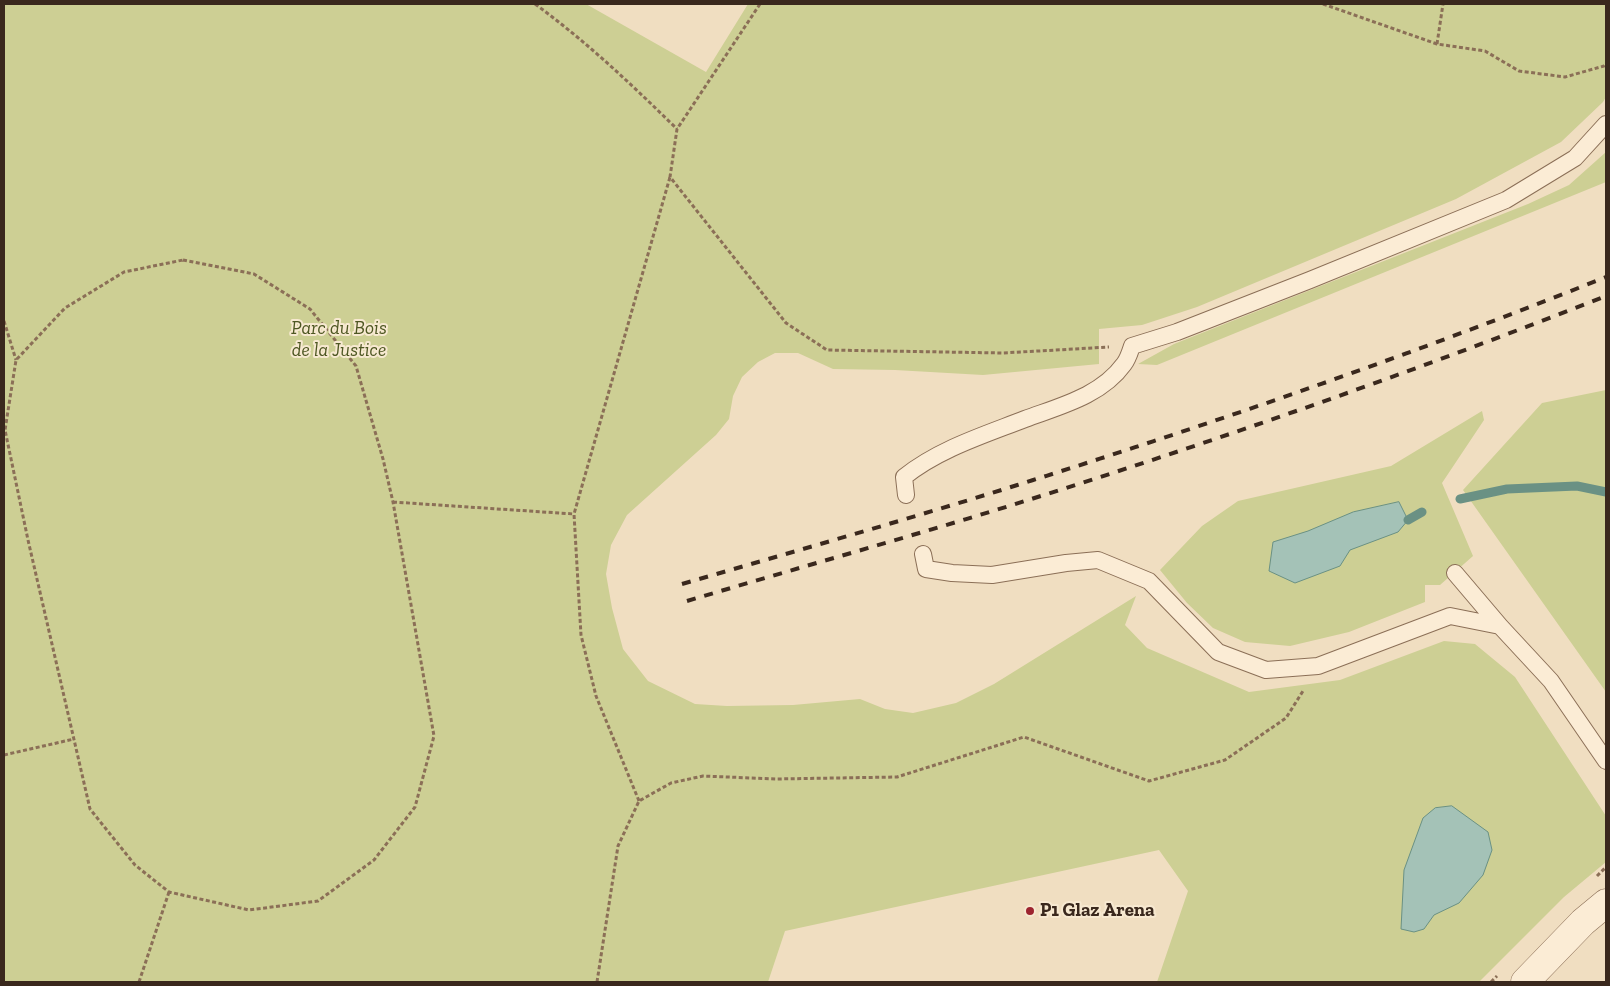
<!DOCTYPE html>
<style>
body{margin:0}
#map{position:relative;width:1610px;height:986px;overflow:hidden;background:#f0dec1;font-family:"Zilla Slab",serif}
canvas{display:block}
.frame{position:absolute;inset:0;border:5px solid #3a281d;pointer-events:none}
</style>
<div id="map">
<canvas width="1610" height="986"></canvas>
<div class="frame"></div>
</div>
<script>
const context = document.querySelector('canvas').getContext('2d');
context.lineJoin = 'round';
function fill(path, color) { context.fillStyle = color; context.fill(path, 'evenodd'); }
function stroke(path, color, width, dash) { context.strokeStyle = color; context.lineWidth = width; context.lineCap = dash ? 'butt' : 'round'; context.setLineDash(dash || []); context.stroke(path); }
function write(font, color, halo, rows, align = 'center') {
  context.font = font + ' "Zilla Slab",serif'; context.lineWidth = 4; context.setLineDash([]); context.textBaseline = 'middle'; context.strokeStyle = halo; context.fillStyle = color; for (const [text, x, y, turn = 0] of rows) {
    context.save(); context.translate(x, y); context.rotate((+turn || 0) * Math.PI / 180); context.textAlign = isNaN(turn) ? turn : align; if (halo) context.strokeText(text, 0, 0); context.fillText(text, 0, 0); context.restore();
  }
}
const green = new Path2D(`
 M4,4H586L706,72L748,4H1606V97L1603,102L1561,142L1456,199L1197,307L1142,325L1099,329V364L983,375L895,370L833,369L798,353H775L758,362L742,377L733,396L729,419L716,435L627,515L611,545L606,574L612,608L623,649L648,681L695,704L727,706L793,705L860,699L885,709L913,713L956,703L994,684L1136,596L1125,625L1147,648L1249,692L1340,680L1444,641L1475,644L1515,677L1606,816V862L1564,897L1479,982H1157L1188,891L1159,850L785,931L768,982H4Z
 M1606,152V182L1157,365L1138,364L1174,344L1528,204L1569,185Z
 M1606,390V692L1463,490L1542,403Z
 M1482,411L1484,420L1442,483L1473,556L1440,585H1425V602L1349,632L1290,646L1245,642L1213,628L1187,603L1160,570L1202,526L1238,501L1391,466Z`);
const water = new Path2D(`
 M1399,502L1408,520L1398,532L1350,550L1340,566L1295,583L1269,571L1273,542L1308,531L1353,512Z
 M1452,806L1488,832L1492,850L1483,875L1459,903L1434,915L1424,929L1414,932L1401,929L1404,870L1423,818L1435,808Z`);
const stream = new Path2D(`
 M1460,499L1507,489L1577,486L1606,492
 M1408,520L1422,512`);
const path = new Path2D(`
 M535,4C587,42 632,85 677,129
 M760,4L677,129L670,177L786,323L827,350L1003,353L1109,347
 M1323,4L1437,44L1485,51L1519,71L1565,77L1604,66L1606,64
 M1437,44L1443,4
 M183,260L254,274L310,309L356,366L383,459L393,502L434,736L415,807L374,860L318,901L249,910L169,892L135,865L90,809L28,540L5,430L16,360L65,308L124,272Z
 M4,321L16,360
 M393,502L574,514
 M4,755L74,739
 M639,801L596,696L581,635L574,514L670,177
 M1597,876L1606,867
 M139,982L169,892
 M597,982L618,846L639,801L671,783L703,776L776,779L897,777L1024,737L1149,781L1225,760L1286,718L1303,691
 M1491,982L1497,976`);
const lane = new Path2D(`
 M906,495L904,477C939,449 984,435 1025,419C1060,406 1101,396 1124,364C1128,359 1130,352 1132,346L1177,332L1310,280L1506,200L1575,158L1606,124
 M923,554L926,569L952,573L992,575L1066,563L1098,560L1149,581L1218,652L1266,670L1318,666L1450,616L1500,626L1551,681L1606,761
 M1455,573L1500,626`);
const street = new Path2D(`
 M1525,982L1583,922L1606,903`);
const rail = new Path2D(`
 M682,584C792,552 902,521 1011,487C1212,424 1411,355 1606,277
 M687,601C794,569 902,539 1009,506C1211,443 1410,373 1606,296`);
const markers = [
 [1030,911,5,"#9d242f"]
];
const parkNames = [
 ["Parc du Bois",339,329],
 ["de la Justice",339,351]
];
const poiNames = [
 ["P1 Glaz Arena",1040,911]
];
fill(green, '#cdcf94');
fill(water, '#a4c2b7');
stroke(water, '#6a9184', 1);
stroke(stream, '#6a9184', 9);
stroke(lane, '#8b6f57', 18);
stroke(street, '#8b6f57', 29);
stroke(path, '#8b6f57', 3, [4, 2.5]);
stroke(lane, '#fbecd5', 16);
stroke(street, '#fbecd5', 28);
stroke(rail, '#3a281d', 4, [9, 9]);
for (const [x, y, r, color] of markers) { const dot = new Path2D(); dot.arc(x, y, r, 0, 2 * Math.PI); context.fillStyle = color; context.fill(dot); stroke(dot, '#f7e9d1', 2); }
write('italic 19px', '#4e5722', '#f7e9d1', parkNames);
write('bold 19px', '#3a281d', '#f7e9d1', poiNames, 'left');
</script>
